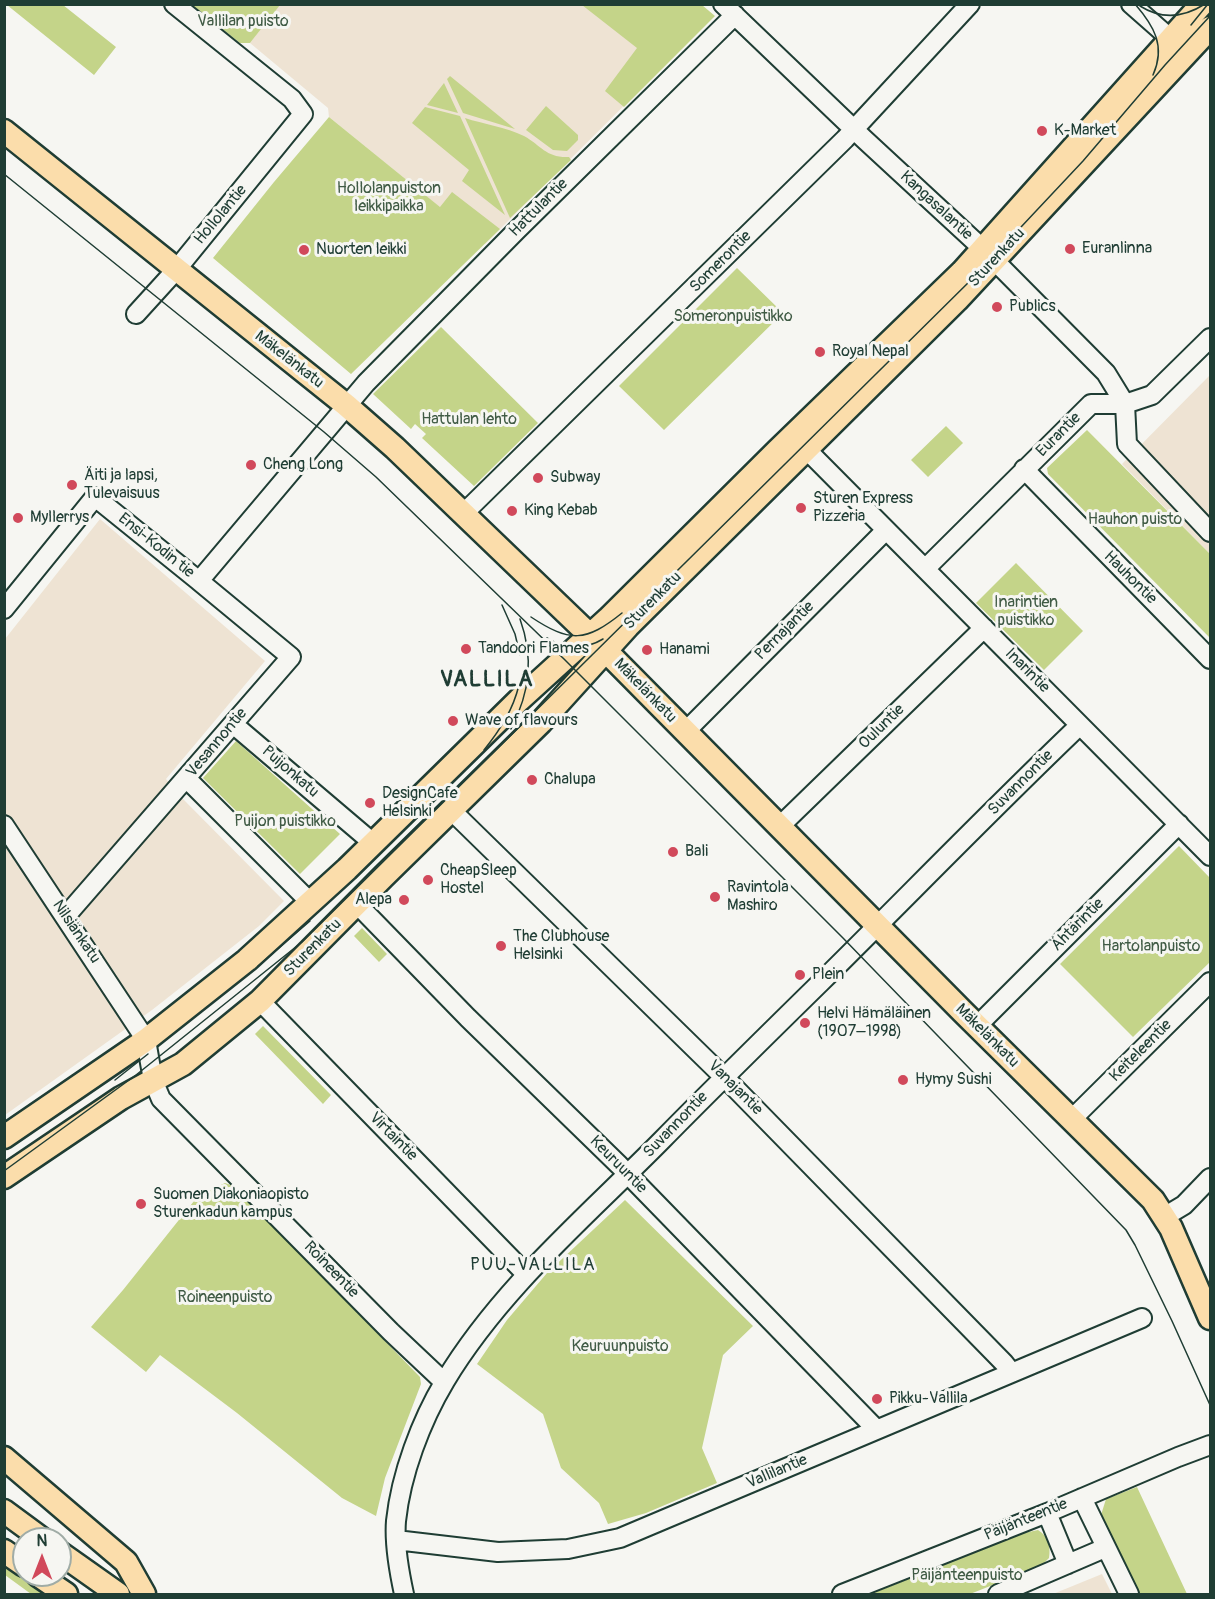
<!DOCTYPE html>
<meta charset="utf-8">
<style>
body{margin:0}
#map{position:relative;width:1215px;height:1599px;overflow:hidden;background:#f6f6f2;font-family:Pangolin,sans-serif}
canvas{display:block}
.frame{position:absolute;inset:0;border:6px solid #1f3d34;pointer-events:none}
.north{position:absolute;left:12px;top:1527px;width:60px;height:60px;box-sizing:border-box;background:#f6f6f2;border:2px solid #a0aca6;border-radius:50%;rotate:0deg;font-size:16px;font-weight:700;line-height:24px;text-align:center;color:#1f3d34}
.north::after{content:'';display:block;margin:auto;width:21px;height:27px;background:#d1495b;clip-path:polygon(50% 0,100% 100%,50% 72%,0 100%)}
</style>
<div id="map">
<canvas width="1215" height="1599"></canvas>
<div class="frame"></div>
<div class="north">N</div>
</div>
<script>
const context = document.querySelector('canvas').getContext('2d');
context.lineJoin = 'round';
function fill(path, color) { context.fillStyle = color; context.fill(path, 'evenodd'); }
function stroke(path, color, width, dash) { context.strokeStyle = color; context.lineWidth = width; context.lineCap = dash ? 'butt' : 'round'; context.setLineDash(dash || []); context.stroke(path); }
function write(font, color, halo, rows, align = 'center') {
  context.font = font + ' Pangolin,sans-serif'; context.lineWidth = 6; context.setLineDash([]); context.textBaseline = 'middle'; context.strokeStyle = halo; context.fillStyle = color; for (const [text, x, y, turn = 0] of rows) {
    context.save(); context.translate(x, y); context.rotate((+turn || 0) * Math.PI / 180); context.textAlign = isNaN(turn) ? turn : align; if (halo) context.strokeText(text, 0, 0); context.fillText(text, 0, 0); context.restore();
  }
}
const built = new Path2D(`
 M280,4L645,5L690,40L485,244L329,117L328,108L250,43Z
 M1210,375V554L1122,464Z
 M100,519L265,661L166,779L184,800L284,901L259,926L152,1010L5,1115V639Z
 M1102,1574L1112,1594H1053Z`);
const green = new Path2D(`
 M7,5H63L116,47L94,75Z
 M192,5H280L250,43H240Z
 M582,5H702L715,16L624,107L605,91L637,48Z
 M450,76L515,129L463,113L447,79Z
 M444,83L458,113L427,105Z
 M546,106L578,135V140L567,151L553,150L526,130Z
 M425,107L460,116L505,215L462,181L469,170L412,123Z
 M329,117L440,207L452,192L500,229L351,374L213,258L274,182Z
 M465,118C483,124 506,127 524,136C542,146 546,158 569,157L571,160L510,218Z
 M737,268L783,313L664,430L619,386Z
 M441,327L538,423L474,486L422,438L426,434L415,424L411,429L373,394Z
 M946,426L963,443L928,477L911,460Z
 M1087,430L1210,554V638L1048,474L1047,468Z
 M1016,563L1083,631L1044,670L976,603Z
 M236,741L340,834L300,874L203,778Z
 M1179,846L1210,878V962L1133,1037L1060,964Z
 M362,928L387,954L379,962L354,936Z
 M263,1026L331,1095L323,1104L255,1034Z
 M225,1183L234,1186L420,1377L421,1384L385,1478L376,1516L342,1498L237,1413L160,1355L146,1372L91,1327L123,1290L198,1196Z
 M625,1200L753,1326L723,1355L702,1448L717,1483L646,1513L608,1524L599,1503L561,1468L543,1414L477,1364L507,1320L547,1273Z
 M1137,1487L1187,1594H1140L1101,1515L1106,1499Z
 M1038,1530C1048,1536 1051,1546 1049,1558L1041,1566L970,1594H871L1024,1533Z
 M4,1563L48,1594H31L5,1575Z`);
const minor = new Path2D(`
 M723,4L864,139L983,249L1106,373L1125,404L1127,444L1210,532
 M1131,4L1181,48
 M136,314L176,270L303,114L292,99L174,4
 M798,441L1210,856
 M1024,469L1210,659
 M464,513L845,139L970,4
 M925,569L1091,404H1125L1152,395L1210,338
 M4,609L95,497L199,581L366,383L516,231L735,15
 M233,724L373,843
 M685,732L886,530
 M187,779L311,903
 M452,811L733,1086L1004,1363L1011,1372
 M4,825L146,1040L153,1080L161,1099L391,1332L444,1382
 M780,826L984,628
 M357,904L468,1018L619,1165L876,1429
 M65,917L291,657L199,581
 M260,1001L526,1274
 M977,1026L1179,824
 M1071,1120L1210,982
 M1164,1217L1184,1205L1210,1178
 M1082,1498L1129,1594
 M1047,1513L1068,1564
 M396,1540L498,1552L568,1549L620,1538L1142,1318
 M404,1594C399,1571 394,1545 396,1521C401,1474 421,1421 445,1381C501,1288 586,1217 662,1140C714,1087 767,1035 820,983C907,897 992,809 1080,725
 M842,1594L1047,1513L1178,1457L1210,1445
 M998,1594L1105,1548`);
const major = new Path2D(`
 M4,131L346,405L395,448L601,646L963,1012L1153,1200L1171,1228L1210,1318
 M4,1137L146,1040L247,960L347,869L519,700L608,619L778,450L962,272L1202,4
 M4,1177L121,1098L183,1064L260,1001L383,877L541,722L628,626L957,300L1210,28
 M4,1458L126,1562L144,1594
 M4,1511L42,1539
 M4,1551L24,1565
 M60,1553L118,1594
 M38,1575L66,1594`);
const tram = new Path2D(`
 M1135,4C1154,26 1166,46 1153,75
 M1140,6C1162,20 1183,18 1205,4
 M1191,25L1208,4
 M4,174L324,432L376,477L564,659L843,938L1126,1230L1135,1245L1172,1321L1210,1405
 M502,605L515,634L520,655
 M531,617C570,643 586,642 622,613
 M547,638C564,649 585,650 603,639
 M511,729C530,692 534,658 520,619
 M484,750C500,730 513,710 519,685
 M258,966L310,921
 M115,1080L148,1054
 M4,1171L136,1075L302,942L975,276L1083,161L1165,65L1210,16`);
const markers = [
 [1042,131,6,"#d1495b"],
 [1070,249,6,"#d1495b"],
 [304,250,6,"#d1495b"],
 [997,307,6,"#d1495b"],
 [820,352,6,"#d1495b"],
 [251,465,6,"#d1495b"],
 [538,478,6,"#d1495b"],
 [72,485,6,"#d1495b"],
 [801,508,6,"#d1495b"],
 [512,511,6,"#d1495b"],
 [18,518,6,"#d1495b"],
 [466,649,6,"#d1495b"],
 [647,650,6,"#d1495b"],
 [453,721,6,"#d1495b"],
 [532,780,6,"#d1495b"],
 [370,803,6,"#d1495b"],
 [673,852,6,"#d1495b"],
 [428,880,6,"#d1495b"],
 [715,897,6,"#d1495b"],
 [404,900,6,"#d1495b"],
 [501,946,6,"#d1495b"],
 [800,975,6,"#d1495b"],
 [805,1023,6,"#d1495b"],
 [903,1080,6,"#d1495b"],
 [141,1204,6,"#d1495b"],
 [877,1399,6,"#d1495b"]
];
const parkNames = [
 ["Vallilan puisto",243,22],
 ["Hollolanpuiston",389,189],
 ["leikkipaikka",389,207],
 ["Someronpuistikko",733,317],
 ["Hattulan lehto",469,420],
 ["Hauhon puisto",1135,520],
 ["Inarintien",1026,603],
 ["puistikko",1026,621],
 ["Puijon puistikko",285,822],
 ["Hartolanpuisto",1151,947],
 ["Roineenpuisto",225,1298],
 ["Keuruunpuisto",620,1347],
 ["Päijänteenpuisto",967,1576]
];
const poiNames = [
 ["K-Market",1054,131],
 ["Euranlinna",1082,249],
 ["Nuorten leikki",316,250],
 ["Publics",1009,307],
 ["Royal Nepal",832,352],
 ["Cheng Long",263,465],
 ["Äiti ja lapsi,",84,476],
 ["Tulevaisuus",84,494],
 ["Subway",550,478],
 ["Sturen Express",813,499],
 ["Pizzeria",813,517],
 ["King Kebab",524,511],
 ["Myllerrys",30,518],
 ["Tandoori Flames",478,649],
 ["Hanami",659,650],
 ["Wave of flavours",465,721],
 ["Chalupa",544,780],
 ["DesignCafe",382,794],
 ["Helsinki",382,812],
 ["Bali",685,852],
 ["CheapSleep",440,871],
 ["Hostel",440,889],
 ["Ravintola",727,888],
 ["Mashiro",727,906],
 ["Alepa",392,900,"right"],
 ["The Clubhouse",513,937],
 ["Helsinki",513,955],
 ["Plein",812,975],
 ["Helvi Hämäläinen",817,1014],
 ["(1907–1998)",817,1032],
 ["Hymy Sushi",915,1080],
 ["Suomen Diakoniaopisto",153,1195],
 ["Sturenkadun kampus",153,1213],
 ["Pikku-Vallila",889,1399]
];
const streetNames = [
 ["Kangasalantie",936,206,43],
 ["Hattulantie",539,208,-45],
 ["Hollolantie",221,215,-50],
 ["Sturenkatu",997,258,-47],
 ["Somerontie",721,262,-45],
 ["Mäkelänkatu",289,360,38],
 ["Eurantie",1059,435,-45],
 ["Ensi-Kodin tie",156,546,39],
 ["Hauhontie",1130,578,45],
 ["Sturenkatu",653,601,-45],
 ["Pernajantie",785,631,-45],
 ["Inarintie",1027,671,45],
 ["Mäkelänkatu",645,691,46],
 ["Ouluntie",882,727,-44],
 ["Vesannontie",217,743,-50],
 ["Puijonkatu",290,772,41],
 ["Suvannontie",1021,783,-45],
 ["Ähtärintie",1078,925,-45],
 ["Nilsiänkatu",76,932,56],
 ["Sturenkatu",313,948,-45],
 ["Mäkelänkatu",987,1036,45],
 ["Keiteleentie",1141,1051,-45],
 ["Vanajantie",735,1088,45],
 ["Suvannontie",676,1125,-46],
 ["Virtaintie",393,1137,45],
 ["Keuruuntie",618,1165,45],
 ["Roineentie",331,1270,46],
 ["Vallilantie",777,1472,-23],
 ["Päijänteentie",1026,1520,-22]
];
const neighbourhoodNames = [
 ["PUU-VALLILA",533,1265]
];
const districtNames = [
 ["VALLILA",487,680]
];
fill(built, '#eee3d3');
fill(green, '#c4d489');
stroke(minor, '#1f3d34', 22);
stroke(major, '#1f3d34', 27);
stroke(minor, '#f6f6f2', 18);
stroke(major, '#fbddab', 22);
stroke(tram, '#1f3d34', 1.5);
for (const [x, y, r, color] of markers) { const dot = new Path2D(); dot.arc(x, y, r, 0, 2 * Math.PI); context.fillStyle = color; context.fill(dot); stroke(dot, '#f6f6f2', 2); }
write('16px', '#405b45', '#f6f6f2', parkNames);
write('16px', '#1f3d34', '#f6f6f2', poiNames, 'left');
write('16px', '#1f3d34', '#f6f6f2', streetNames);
context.letterSpacing = '1.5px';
write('18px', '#1f3d34', '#f6f6f2', neighbourhoodNames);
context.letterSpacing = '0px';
context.letterSpacing = '1.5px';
write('bold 22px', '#1f3d34', '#f6f6f2', districtNames);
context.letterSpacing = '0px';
</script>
